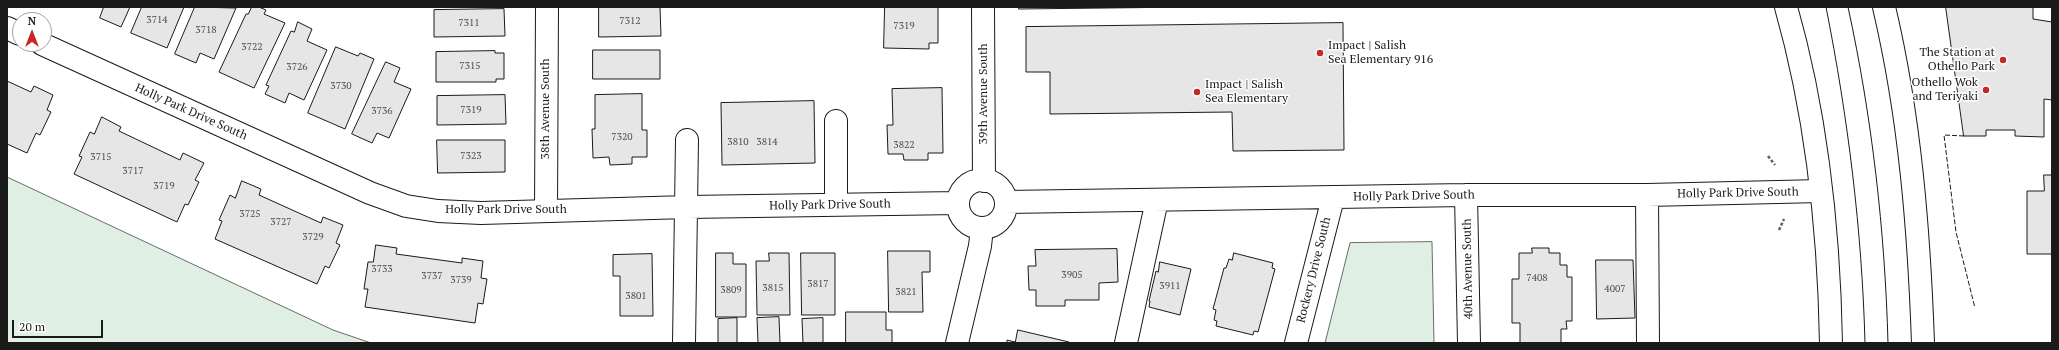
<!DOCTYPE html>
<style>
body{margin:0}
#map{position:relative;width:2059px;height:350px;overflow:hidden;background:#fff;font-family:"PT Serif",serif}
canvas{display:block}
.frame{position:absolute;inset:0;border:8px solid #1a1a1a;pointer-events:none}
.north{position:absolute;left:12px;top:12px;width:40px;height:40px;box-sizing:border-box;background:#fff;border:1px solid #a3a3a3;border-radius:50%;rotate:0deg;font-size:11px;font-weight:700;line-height:16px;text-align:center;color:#1a1a1a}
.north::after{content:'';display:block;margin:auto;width:14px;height:18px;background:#c62828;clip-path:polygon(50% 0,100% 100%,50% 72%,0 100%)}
.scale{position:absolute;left:12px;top:320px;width:91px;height:18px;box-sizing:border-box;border:2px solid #1a1a1a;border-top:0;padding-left:5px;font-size:12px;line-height:14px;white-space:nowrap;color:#1a1a1a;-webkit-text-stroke:3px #fff;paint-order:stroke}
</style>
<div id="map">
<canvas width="2059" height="350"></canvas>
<div class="frame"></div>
<div class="north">N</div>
<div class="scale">20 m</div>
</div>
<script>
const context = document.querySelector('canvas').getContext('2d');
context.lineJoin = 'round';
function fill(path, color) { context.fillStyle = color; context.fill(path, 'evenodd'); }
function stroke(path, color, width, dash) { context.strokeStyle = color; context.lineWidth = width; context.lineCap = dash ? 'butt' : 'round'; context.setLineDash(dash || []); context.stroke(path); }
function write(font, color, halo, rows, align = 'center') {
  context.font = font + ' "PT Serif",serif'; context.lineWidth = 3; context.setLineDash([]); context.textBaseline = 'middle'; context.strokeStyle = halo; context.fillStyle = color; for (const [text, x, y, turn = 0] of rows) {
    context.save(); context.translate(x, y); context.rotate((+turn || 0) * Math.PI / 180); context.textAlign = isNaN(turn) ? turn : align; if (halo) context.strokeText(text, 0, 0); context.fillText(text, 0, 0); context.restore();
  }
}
const green = new Path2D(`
 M7,177L333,330L371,343H7Z
 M1432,242L1434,343H1325L1350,243Z`);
const building = new Path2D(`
 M104,7H130L121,27L100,18Z
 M142,7H184L167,48L131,33Z
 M195,7L236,8L214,59L200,53L196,63L175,54Z
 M252,7H259L266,10L264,14L285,23L254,88L219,72L246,14H248Z
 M599,7H660L661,36L599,37Z
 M885,7H938V43H929V49L884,48Z
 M1019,7H1192L1019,9Z
 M1946,7H2033V19L2052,22V100L2044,99V137L2015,136V130H1986V136H1964Z
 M504,9L505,36L434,37V10Z
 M298,22L312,29L307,41L327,50L304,100L289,93L285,103L265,94L269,86L266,85L291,31L294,32Z
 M1343,23L1344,150L1233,151L1232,112L1050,114V72H1026V27Z
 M336,47L358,56L360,53L374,59L345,129L308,113Z
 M593,50H660V79H593Z
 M495,51V53H504V79H496V82H436V52Z
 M386,62L400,68L394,82L411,89L389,138L377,133L372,143L352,134Z
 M7,81L31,92L34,86L53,95L47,110L51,112L40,135L36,133L27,153L7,144Z
 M942,88L943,153H928V160H904L903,154H888L887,125H893L892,89Z
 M642,94V130H647V157H632V164L610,165L609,157L593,158L592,129H595V95Z
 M505,95L506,124L437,125V96Z
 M814,101L815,163L722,165L721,103Z
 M102,117L121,127L119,131L180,160L183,153L204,163L195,180L199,182L188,205L185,204L177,222L74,174L82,157L79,156L90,132L94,134Z
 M437,140H505V172L438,173Z
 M2044,175H2052V254H2027V191H2044Z
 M242,181L261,189L259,195L321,223L323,217L343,225L336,243L340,245L329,268L325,266L317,284L215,239L222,221L219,220L230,195L235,198Z
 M376,245L397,248L396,254L462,263V258L483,261L481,278L487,279L483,304L478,303L475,323L365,307L368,289H364L368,262H373Z
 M1532,248H1549V253H1560V265H1567V277H1572V321H1566L1567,329H1561V343H1520V323H1512V279H1519V253H1532Z
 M1117,249L1118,282L1099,283V300H1065V306H1036V290H1029L1028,266H1036L1035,250Z
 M888,251H930V272H922L923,312H889Z
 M716,253H733V264H746V317H716Z
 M769,253H789L790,315H757L756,261H769Z
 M801,253H835V315H802Z
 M1234,253L1273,263L1272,268L1275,269L1258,332L1254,331L1253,335L1216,326L1217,321L1214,320L1216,310L1213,309L1224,268H1226L1229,259L1232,260Z
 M652,254L653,316H620V276H613V255Z
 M1596,260H1633L1635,318L1597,319Z
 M1160,262L1191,269L1180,315L1149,307L1150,301H1149L1156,271L1158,272Z
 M846,312H886V330H892V343H846Z
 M779,317L780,343H758L757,318Z
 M737,318V343H718V319Z
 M823,318V343H803L802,319Z
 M1018,330L1069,342V343H1007V340L1015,342Z`);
const path = new Path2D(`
 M1768,156L1775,165
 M1779,230L1784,219`);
const minor = new Path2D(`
 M983,7L984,181
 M7,28L20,34
 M42,44L370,193L406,206L438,211L481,213L687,207L958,203
 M836,121V205
 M958 204a24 24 0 1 1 48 0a24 24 0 1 1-48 0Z
 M1466,195L1469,343
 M1647,195L1648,343
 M1006,202L1466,195H1647L1821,191
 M546,211L547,7
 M684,343L687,140
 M957,343L980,246L982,228
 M1126,343L1157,200
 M1296,343L1333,198`);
const major = new Path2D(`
 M1786,7C1817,116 1829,230 1831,343
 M1884,7C1910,117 1919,230 1923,343`);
const tram = new Path2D(`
 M1826,7C1848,118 1862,230 1865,343
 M1848,7C1872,117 1885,231 1888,343`);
const fence = new Path2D(`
 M1964,136L1944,135L1956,232L1975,308`);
const markers = [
 [1320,53,4,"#c62828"],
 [2003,60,4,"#c62828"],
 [1986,90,4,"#c62828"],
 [1197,92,4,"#c62828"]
];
const numberNames = [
 ["3714",157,20],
 ["7312",630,21],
 ["7311",469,23],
 ["7319",904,26],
 ["3718",206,30],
 ["3722",252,47],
 ["7315",470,66],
 ["3726",297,67],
 ["3730",341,86],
 ["7319",471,110],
 ["3736",382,111],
 ["7320",622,137],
 ["3810",738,142],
 ["3814",767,142],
 ["3822",904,145],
 ["7323",471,156],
 ["3715",101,157],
 ["3717",133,171],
 ["3719",164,186],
 ["3725",250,214],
 ["3727",281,222],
 ["3729",313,237],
 ["3733",382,269],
 ["3905",1072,275],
 ["3737",432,276],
 ["7408",1537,278],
 ["3739",461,280],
 ["3817",818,284],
 ["3911",1170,286],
 ["3815",773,288],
 ["4007",1615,289],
 ["3809",731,290],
 ["3821",906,292],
 ["3801",636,296]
];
const poiNames = [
 ["Impact | Salish",1328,46],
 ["Sea Elementary 916",1328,60],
 ["The Station at",1995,53,"right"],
 ["Othello Park",1995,67,"right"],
 ["Othello Wok",1978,83,"right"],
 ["and Teriyaki",1978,97,"right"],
 ["Impact | Salish",1205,85],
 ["Sea Elementary",1205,99]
];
const streetNames = [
 ["39th Avenue South",984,94,-90],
 ["38th Avenue South",546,109,-90],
 ["Holly Park Drive South",191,112,24],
 ["Holly Park Drive South",1738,193,-1],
 ["Holly Park Drive South",1414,196,-1],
 ["Holly Park Drive South",830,205,-1],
 ["Holly Park Drive South",506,210],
 ["40th Avenue South",1468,269,-91],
 ["Rockery Drive South",1314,270,-76]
];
fill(green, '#e0efe3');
stroke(green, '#6a6a6a', 1);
fill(building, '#e6e6e6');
stroke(building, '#1a1a1a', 1);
stroke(minor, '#1a1a1a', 24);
stroke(major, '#1a1a1a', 24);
stroke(path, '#5f5f5f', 2.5, [3, 2]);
stroke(minor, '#fff', 22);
stroke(major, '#fff', 22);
stroke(tram, '#1a1a1a', 1);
stroke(fence, '#1a1a1a', 1, [5, 2]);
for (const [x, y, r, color] of markers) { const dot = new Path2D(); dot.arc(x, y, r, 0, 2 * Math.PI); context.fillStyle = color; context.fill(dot); stroke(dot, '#fff', 1.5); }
write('10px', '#4d4d4d', null, numberNames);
write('12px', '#1a1a1a', '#fff', poiNames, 'left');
write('12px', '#1a1a1a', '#fff', streetNames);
</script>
